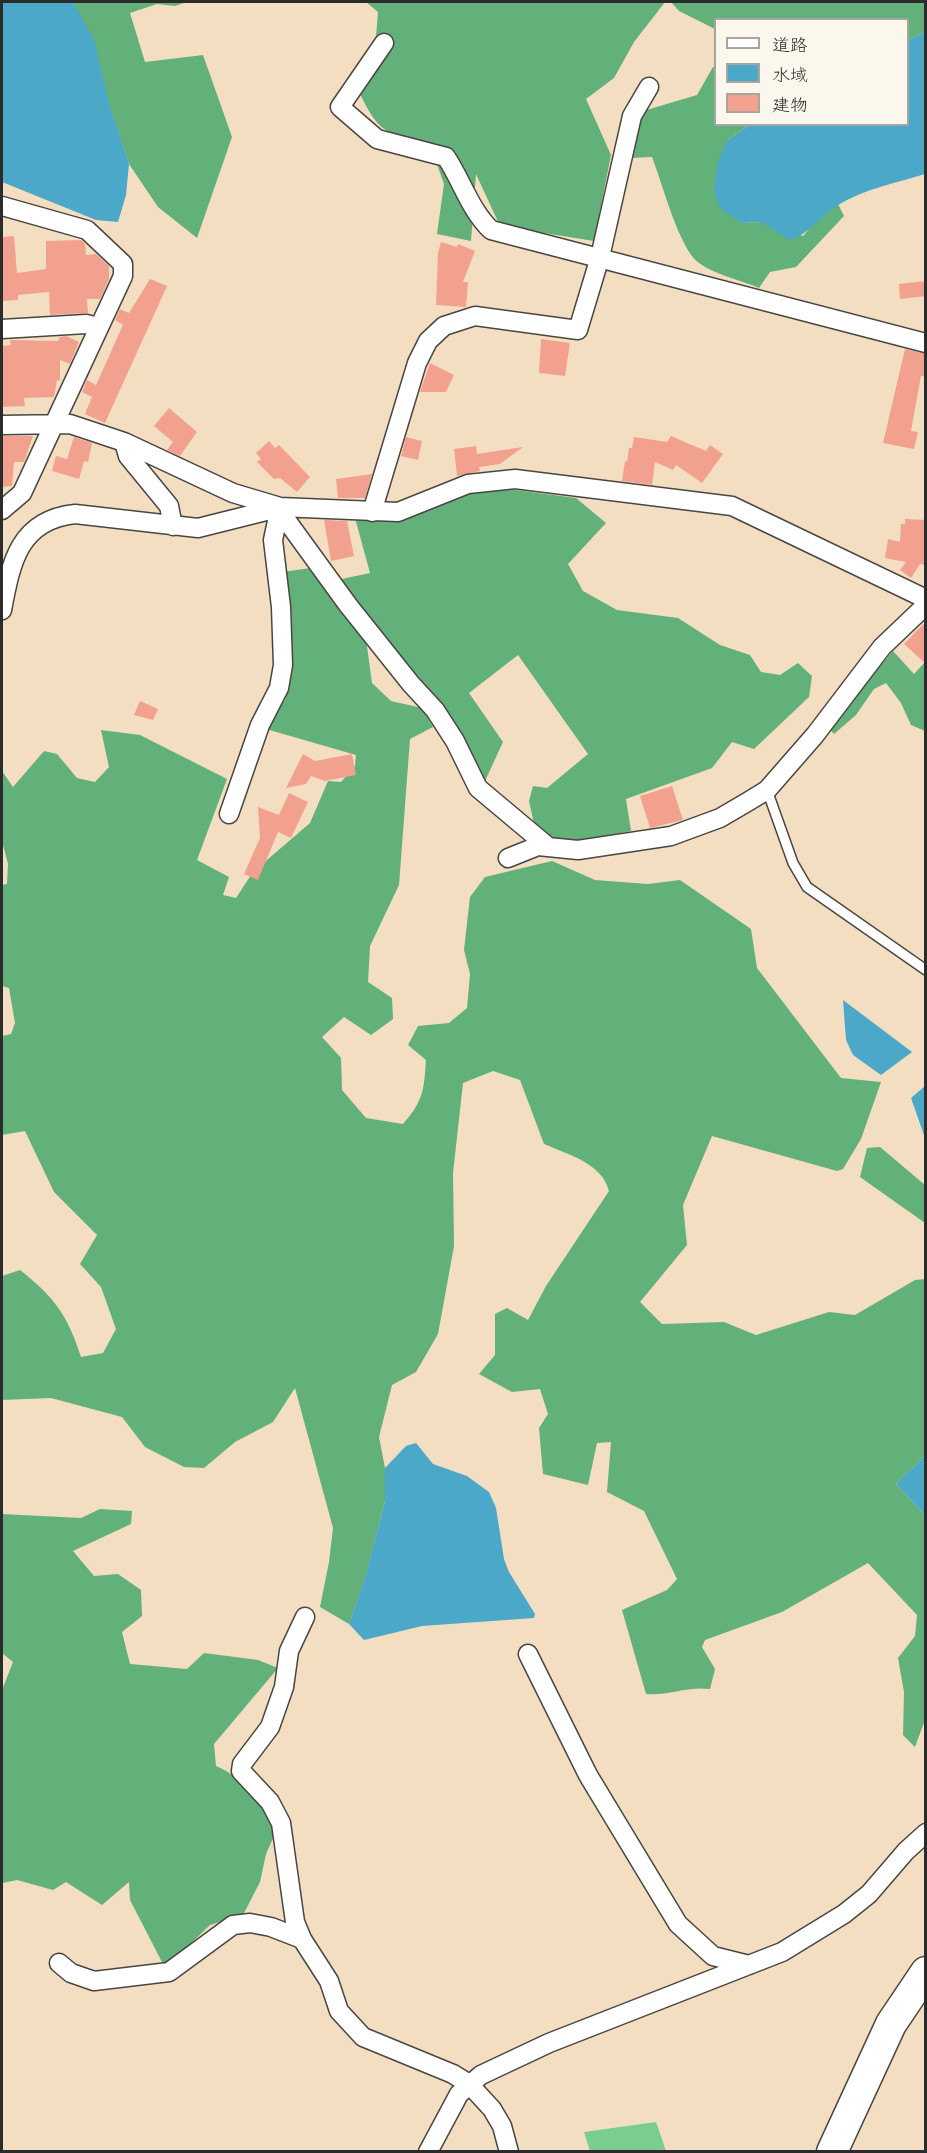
<!DOCTYPE html>
<meta charset="utf-8">
<style>
body{margin:0}
#map{position:relative;width:927px;height:2153px;overflow:hidden;background:#f3dec1;font-family:Pangolin,"Klee One",sans-serif}
canvas{display:block}
.frame{position:absolute;inset:0;border:3px solid #2b2b2b;pointer-events:none}
.legend{position:absolute;left:714px;top:18px;width:195px;height:108px;box-sizing:border-box;background:#fbf7ec;border:2px solid #a8a59f;margin:0;padding:8px 10px;list-style:none;font-size:18px;color:#2b2b2b}
.legend li{display:flex;align-items:center;gap:12px;height:30px}
.legend b{width:30px;border:2px solid #a8a59f}
</style>
<div id="map">
<canvas width="927" height="2153"></canvas>
<div class="frame"></div>
<ul class="legend">
<li><b style="height:8px;background:#fff"></b>道路</li>
<li><b style="height:16px;background:#4ba8c9"></b>水域</li>
<li><b style="height:16px;background:#f3a18f"></b>建物</li>
</ul>
</div>
<script>
const context = document.querySelector('canvas').getContext('2d');
context.lineJoin = 'round';
function fill(path, color) { context.fillStyle = color; context.fill(path, 'evenodd'); }
function stroke(path, color, width, dash) { context.strokeStyle = color; context.lineWidth = width; context.lineCap = dash ? 'butt' : 'round'; context.setLineDash(dash || []); context.stroke(path); }
const green = new Path2D(`
 M656,2122L666,2151H590L584,2132Z`);
const forest = new Path2D(`
 M73,2H187L175,6L157,4L130,13L145,62L203,55L232,137L197,238L158,207L129,164Z
 M366,2H665L634,42L614,78L586,99L611,155L594,241L500,226L476,174L471,241L437,234L444,184L429,142C384,135 378,131 358,90L375,50L378,12Z
 M671,2H925V32L908,40V20H716L715,29L679,11Z
 M713,67H715L716,124L749,125L728,140L742,223L761,222L803,236L821,216L838,204L844,216L796,267L770,272L759,288C741,280 715,275 699,263C679,249 662,182 652,157L631,158L643,111L697,95Z
 M508,489L576,498L606,523L568,564L583,591L617,610L678,618L720,645L750,655L761,672L780,675L798,663L812,676L809,697L754,749L732,742L712,768L626,799L631,831L560,844L535,828L529,801L533,786L547,788L588,754L518,655L469,693L503,742L485,781L337,580L370,573L355,518L468,491Z
 M310,568L366,639L372,683L391,701L422,708L433,727L410,739L399,885L370,946L368,982L392,998L393,1019L371,1035L344,1017L322,1037L341,1058L342,1090L366,1118L403,1124C423,1101 424,1091 426,1060L408,1045L418,1026L449,1023L467,1008L470,974L464,950L470,897L485,877L552,861L595,880L648,884L680,880L751,929L757,968L841,1078L881,1082L861,1139L843,1169L837,1171L712,1136L683,1205L687,1245L640,1302L662,1324L724,1322L756,1335L829,1312L855,1315L915,1280L925,1279V1456L896,1484L925,1515L926,1717L915,1747L903,1735L904,1692L898,1658L915,1636L917,1615L868,1563L782,1612L705,1640L702,1647L715,1669L710,1689C687,1686 668,1696 646,1694L622,1610L667,1590L677,1579L644,1511L607,1492L611,1442L597,1443L588,1485L543,1474L539,1428L548,1414L540,1389L512,1392L479,1374L495,1355V1314L507,1308L528,1320L546,1286L609,1191C602,1163 567,1154 544,1144L520,1080L493,1071L463,1083L453,1173L454,1246L438,1334L416,1372L392,1385L379,1437L385,1468V1501L365,1580L349,1624L320,1607L329,1562L333,1528L295,1388L273,1422L235,1442L204,1468L184,1467L145,1447L122,1417L51,1398L2,1400V1276L20,1270C55,1298 67,1314 81,1357L103,1353L116,1329L101,1287L80,1264L97,1235L54,1192L25,1131L2,1135V1036L11,1034L15,1023L9,988L2,986V885L7,884L8,864L2,841V771L13,787L44,751L57,754L77,778L95,782L109,767L101,730L140,735L227,779L197,860L229,877L223,895L236,898L253,872L310,823L328,781L341,782L355,766L356,755L266,729L286,698L288,642L283,572Z
 M893,651L914,674L925,662V731L911,725L901,703L886,683L874,689L856,715L834,734L828,727Z
 M880,1147L925,1185V1223L860,1177L867,1148Z
 M100,1509L132,1511L131,1524L73,1551L94,1576L118,1574L141,1590L142,1616L122,1632L130,1664L187,1669L204,1653L258,1660L278,1668L214,1744L216,1766C243,1777 262,1803 278,1827L266,1854L260,1882L243,1915L210,1925L181,1953L163,1964L130,1900L129,1882L102,1905L66,1882L53,1890L17,1880L2,1883V1690L13,1662L2,1653V1514L81,1518Z`);
const water = new Path2D(`
 M2,2H73L94,40L110,107L129,164L126,195L118,222L96,220L2,182Z
 M925,32V174C896,183 864,189 838,205C820,216 810,234 790,240L761,222L742,223L720,208L714,191L718,161L728,140L749,125L908,124V40Z
 M843,1000L912,1052L881,1075L853,1055L846,1040Z
 M925,1086V1138L911,1098Z
 M416,1443L433,1464L467,1476L489,1492L496,1508L504,1559L509,1572L535,1614L534,1618L422,1626L364,1640L349,1624L365,1579L385,1501V1468L406,1446Z
 M925,1456V1515L896,1484Z`);
const building = new Path2D(`
 M14,236L17,273L46,269V241L81,240L85,244L86,255L96,254L109,266V279L100,299H87L88,313L50,315L49,292L18,295V300L3,301L2,237Z
 M441,242L457,247L458,244L475,251L463,282H468L466,307L436,305L438,253Z
 M150,279L167,286L105,423L85,414L92,397L82,392L87,380L96,385L123,325L115,320L120,309L129,313Z
 M926,281V296L900,299L899,284Z
 M66,336L79,342L70,364L60,360V381L57,380L54,397L24,398L25,406L2,407V346L11,345L10,340L58,341L60,337Z
 M541,339L570,343L565,376L539,373Z
 M905,349L926,354V377L921,376L911,431L918,432L914,449L883,443Z
 M430,363L454,375L446,392H420Z
 M169,408L197,432L180,456L167,450L173,442L154,426Z
 M2,436H33L24,462H14L12,486L2,487Z
 M671,436L706,451L710,445L723,454L702,483L676,465L673,470L655,462L652,485L622,481L625,461L627,462L629,448H632L634,437L667,442Z
 M74,437L92,443L88,462L84,461L79,479L52,471L56,456L67,459Z
 M406,437L422,441L418,460L401,456Z
 M269,441L275,448L279,445L310,477L297,492L280,478L274,479L257,462L261,459L256,453Z
 M476,446L477,454L523,447L500,464L479,467L480,471L457,476L454,449Z
 M372,474L365,498H338L336,479Z
 M905,519L926,520V565L920,564L911,578L900,570L906,562L885,558L888,539L900,542L901,524H905Z
 M324,520L347,521L354,556L331,561Z
 M926,621V664L904,644Z
 M140,701L158,709L153,720L134,715Z
 M303,754L315,761L352,754L356,775L325,781L311,776L306,784L286,788Z
 M672,786L683,820L650,828L640,796Z
 M289,793L308,802L291,838L278,832L258,880L244,874L260,838L258,807L279,815Z`);
const service = new Path2D(`
 M767,790L793,863L807,887L926,970`);
const minor = new Path2D(`
 M384,43L340,107L377,139L446,157C462,181 470,210 491,230L926,343
 M2,206L87,230L123,264V276L22,493L2,510
 M2,329L86,324L98,327
 M2,425L70,424L124,442L233,493L280,507L398,512L468,484L515,479L732,506L926,599
 M124,442L128,456L169,506L173,526
 M280,507L287,521L348,605L411,684L435,710L455,741L478,788L546,845
 M372,512L417,363L428,341L444,326L475,316L578,330L600,257L632,116L649,87
 M2,610C11,562 19,520 75,514L198,528L278,508
 M229,814L260,725L279,688L283,665L281,607L273,540L280,507
 M508,858L538,846L578,850L671,836L720,818L749,801L767,790L815,735L882,647L926,605
 M305,1617L289,1651L284,1687L270,1727L242,1764L241,1771L270,1802L281,1823L295,1922L302,1939L329,1981L339,2011L363,2037L453,2074L469,2084L492,2109L502,2126L509,2152
 M528,1654L588,1775L678,1924L713,1956L749,1965
 M59,1963L71,1973L94,1981L169,1972L233,1925L250,1923L271,1927L302,1939
 M428,2152L459,2094L481,2075L549,2043L782,1952L844,1914L869,1894L906,1851L926,1833`);
const primary = new Path2D(`
 M832,2152L891,2024L926,1972`);
fill(green, '#79cd90');
fill(forest, '#62b07a');
fill(water, '#4ba8c9');
fill(building, '#f3a18f');
stroke(service, '#494642', 12);
stroke(minor, '#494642', 21);
stroke(primary, '#494642', 33);
stroke(service, '#fff', 9);
stroke(minor, '#fff', 18);
stroke(primary, '#fff', 30);
</script>
